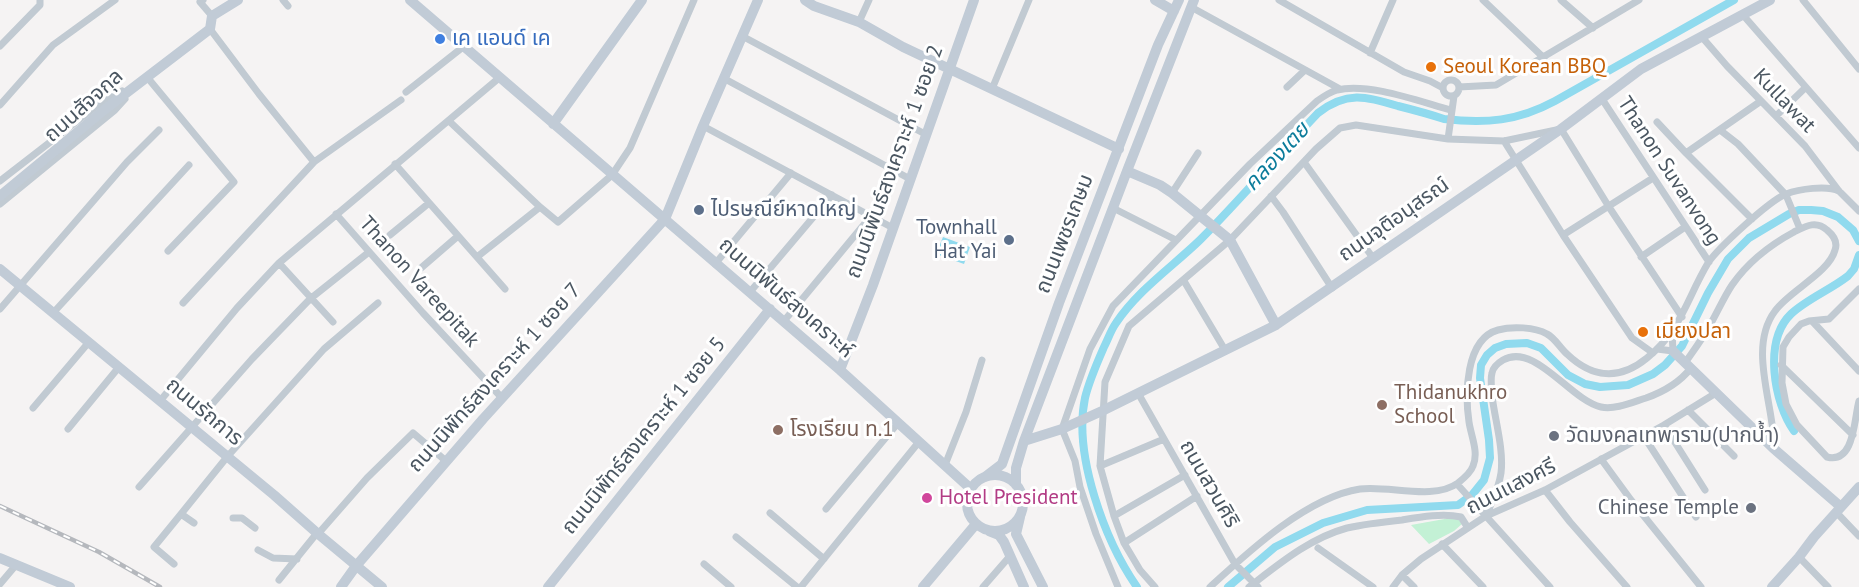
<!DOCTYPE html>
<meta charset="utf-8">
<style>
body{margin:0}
canvas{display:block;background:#f5f3f3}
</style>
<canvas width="1859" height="587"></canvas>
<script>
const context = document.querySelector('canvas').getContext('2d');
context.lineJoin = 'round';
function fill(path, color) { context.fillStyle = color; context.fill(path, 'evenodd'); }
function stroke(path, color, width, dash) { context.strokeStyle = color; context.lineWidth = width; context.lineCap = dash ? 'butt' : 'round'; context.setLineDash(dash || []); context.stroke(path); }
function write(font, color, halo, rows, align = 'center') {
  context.font = font + ' "PT Sans","Noto Sans Thai",sans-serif'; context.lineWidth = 6; context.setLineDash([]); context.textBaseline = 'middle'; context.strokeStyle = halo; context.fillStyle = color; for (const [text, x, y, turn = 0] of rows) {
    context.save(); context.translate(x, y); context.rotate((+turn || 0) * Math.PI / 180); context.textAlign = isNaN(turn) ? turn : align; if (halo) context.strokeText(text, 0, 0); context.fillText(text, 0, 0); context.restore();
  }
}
const green = new Path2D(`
 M1450,518L1459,519L1462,524L1454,531L1429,544L1411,525Z`);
const water = new Path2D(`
 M943,237L970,247L964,264L936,254Z`);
const canal = new Path2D(`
 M1794,431C1774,403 1763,341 1791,314C1807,299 1830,290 1848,276L1854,269L1859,255
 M1137,587C1105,541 1073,455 1085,398C1089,381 1097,363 1104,347C1108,339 1111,330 1116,323C1138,290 1172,267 1200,240C1241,199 1278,155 1318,113C1346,91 1366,96 1398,106C1414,110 1429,114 1444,119C1486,124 1518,121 1555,101L1734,0
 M1228,587L1275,547L1323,523L1367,510L1458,505L1472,495L1484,480L1490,458L1489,440L1480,378L1481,365L1487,355L1495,348L1506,344L1527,343L1541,348L1568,375L1585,384L1600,387L1628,385L1653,374L1665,365L1682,346L1708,293L1728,259L1749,238L1789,214L1799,210H1811L1823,211L1838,217L1853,230L1859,241`);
const street = new Path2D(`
 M203,0L200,2L212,16
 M283,0L288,6
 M1279,0L1404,72L1430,81L1443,88
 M1483,0L1544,58
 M1561,0L1593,28
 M1803,0L1859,69
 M1191,7L1340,89
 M1743,15L1859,148
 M859,22L869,0
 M210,29L259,94L314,162
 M742,36L925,134
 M1701,36L1727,66L1805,146L1839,191L1859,211
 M0,46L40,5V0
 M1370,53L1393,0
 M145,79L147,77L234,182L168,251
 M725,79L910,179
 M1443 88a8 8 0 1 1 16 0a8 8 0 1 1-16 0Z
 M1287,87L1305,70
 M1459,87L1496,85L1639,0
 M992,89L1029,0
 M406,92L463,47
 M1602,99L1709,262
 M0,105L53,45L115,0
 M1776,116L1805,88
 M449,121L540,207L477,257
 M1657,122L1686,153L1752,219
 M703,126L893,228
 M1720,130L1738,144L1786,195L1800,229
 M1448,139L1454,96
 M1504,141L1563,235L1632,338L1653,353
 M1686,153L1761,101
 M1304,162L1373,258
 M395,164L505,289
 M0,181L98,105L122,91
 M1172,193L1198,153
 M1271,196L1283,212L1332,288
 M0,204L115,110L125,99
 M540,207L558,222L612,175L630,148L694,0
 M1113,208L1176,240
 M336,214L423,313L502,398
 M390,235L429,203
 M1563,235L1653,178
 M1641,257L1685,227
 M279,263L333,322
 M715,264L791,173
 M421,268L458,236
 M1184,281L1225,350
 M1859,289L1829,319L1809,321L1801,324L1789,337L1783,347L1782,383L1786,404L1797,425L1827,457C1855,464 1854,418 1859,401
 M750,292L832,195
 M183,303L314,162L401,100
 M0,309L127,162L159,130
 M53,313L189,165
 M784,321L871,216
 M1812,321L1859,371
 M1657,349L1673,351L1672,332
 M1685,363C1694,350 1703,338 1710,325C1718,311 1724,297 1732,285C1748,262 1770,245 1794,232C1806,226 1816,220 1827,230C1833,235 1838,242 1835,250C1829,273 1789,291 1775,311C1747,348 1775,407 1774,448
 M1781,365L1853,435
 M1138,393L1235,564L1258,587
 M160,401L237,308L279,263L499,78
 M33,408L89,342
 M1688,410L1734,456
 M1664,425L1705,490
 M68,429L119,367
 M1643,435L1696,517
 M1601,459L1631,500L1701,587
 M945,465L966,412L982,360
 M1100,466L1164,439
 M1457,484L1550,587
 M139,487L252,359L310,299L369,252
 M1545,490L1570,522L1627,587
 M826,509L898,423
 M1836,512L1859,536
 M770,513L824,559
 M1114,516L1185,475
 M1486,516C1492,502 1499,488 1501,473C1504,450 1495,420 1492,396C1492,389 1490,380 1492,373C1493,367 1498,363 1503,360C1535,342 1570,400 1601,407C1615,410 1633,402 1646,398C1663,392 1680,382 1691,368
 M233,518H242L255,528
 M194,523L181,514L227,457L324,349L378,303
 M318,534L367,478L413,433L446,461
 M736,537L797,587
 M1124,543L1197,496
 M1442,544L1483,587
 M1318,548L1373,587
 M258,550L273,558L297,559
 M1799,557L1828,587
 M174,564L154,547L181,514
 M704,564L731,587
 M1402,575L1414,587
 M279,580L317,533
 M0,584L16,565
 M801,587L918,443
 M983,587L1010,556
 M1118,587L1096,534L1080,487L1075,461L1062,429L1090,349L1113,306L1250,164L1317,101C1324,96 1330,92 1337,90C1368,82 1421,102 1451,110
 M1155,587L1140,570L1124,543L1114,516L1100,466L1105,382L1129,326L1230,240L1316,149L1340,128L1356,125L1448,139L1504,141L1561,129L1609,207L1682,317
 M1210,587C1248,552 1307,497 1360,489C1389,485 1433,501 1458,483C1463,479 1471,472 1473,466C1479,452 1471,436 1469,422C1465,395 1465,339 1498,330C1512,326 1535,327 1547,334C1555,338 1560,348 1567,354C1592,378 1619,381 1647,358C1681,331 1687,298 1708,263C1718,248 1769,201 1786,194C1799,189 1827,185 1839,191
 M1249,587C1279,564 1310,538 1347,528C1365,524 1383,522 1402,520C1420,517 1443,513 1461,517L1468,528
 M1393,587L1402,575L1421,559L1486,516L1545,490L1664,425L1716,393`);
const secondary = new Path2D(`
 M410,0L840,370L971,489
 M805,0L814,6L859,22L903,47L1119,149
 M1155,0L1174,11
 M553,124L642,0
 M1127,171L1160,185L1172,193L1230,240L1276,325
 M0,196L104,110L210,29L212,16L238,0
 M0,269L274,495L317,533L382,587
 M1673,351L1773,448L1841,507
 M840,370L873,285L974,0
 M1024,441L1062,429L1102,411L1276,325L1561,129L1641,69L1770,0
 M967 503a28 28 0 1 1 56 0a28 28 0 1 1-56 0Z
 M985,477L1002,464L1059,303L1158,45L1179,0
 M1016,485V468L1024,441L1127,171L1194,0
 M1020,517L1016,534L1043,587
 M989,531L999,535L1004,542L1024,587
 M0,558L70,587
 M341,587L356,566L483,419L665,219L703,126L758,0
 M548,587L770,309
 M923,587L976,524
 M1772,587L1799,557L1814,537L1859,487`);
const rail = new Path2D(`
 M0,506L99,552L160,587`);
const markers = [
 [440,39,6,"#3f7fe0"],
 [1431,67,6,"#e8710a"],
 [699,210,6,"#5c6f8a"],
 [1009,240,6,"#5c6f8a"],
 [1643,332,6,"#e8710a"],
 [1382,405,6,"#8d6e63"],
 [778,430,6,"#8d6e63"],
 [1554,436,6,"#6b7280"],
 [927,498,6,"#d1479c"],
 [1751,508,6,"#6b7280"]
];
const shopNames = [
 ["เค แอนด์ เค",452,39]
];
const foodNames = [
 ["Seoul Korean BBQ",1443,67],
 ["เมี่ยงปลา",1655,332]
];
const streetNames = [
 ["Kullawat",1784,101,46],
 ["ถนนสัจจกุล",84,106,-42],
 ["ถนนนิพันธ์สงเคราะห์ 1 ซอย 2",895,162,-70],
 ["Thanon Suvanvong",1669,171,57],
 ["ถนนจุติอนุสรณ์",1394,220,-35],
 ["ถนนเพชรเกษม",1065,234,-69],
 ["Thanon Vareepitak",419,282,48],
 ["ถนนนิพันธ์สงเคราะห์",786,298,41],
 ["ถนนนิพัทธ์สงเคราะห์ 1 ซอย 7",495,378,-48],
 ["ถนนรัถการ",204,412,40],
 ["ถนนนิพัทธ์สงเคราะห์ 1 ซอย 5",644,436,-51],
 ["ถนนสวนศิริ",1209,484,60],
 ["ถนนเเสงศรี",1511,487,-27]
];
const serviceNames = [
 ["ไปรษณีย์หาดใหญ่",711,210],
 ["Townhall",997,228,"right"],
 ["Hat Yai",997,252,"right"]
];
const educationNames = [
 ["Thidanukhro",1394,393],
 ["School",1394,417],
 ["โรงเรียน ท.1",790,430]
];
const worshipNames = [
 ["วัดมงคลเทพาราม(ปากน้ำ)",1566,436],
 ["Chinese Temple",1739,508,"right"]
];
const hotelNames = [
 ["Hotel President",939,498]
];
const waterNames = [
 ["คลองเตย",1277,157,-47]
];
fill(green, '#c3f1d5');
fill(water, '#90daee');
stroke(canal, '#90daee', 8);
stroke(street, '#c1cad2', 7);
stroke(secondary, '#c1cbd6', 10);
stroke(rail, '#b5b8bd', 4.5);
stroke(rail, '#fff', 2, [7]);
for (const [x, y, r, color] of markers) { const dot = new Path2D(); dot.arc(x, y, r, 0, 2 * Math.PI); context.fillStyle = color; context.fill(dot); stroke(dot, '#fff', 2); }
write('21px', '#366cbe', '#fff', shopNames, 'left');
write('21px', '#c56008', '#fff', foodNames, 'left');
write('21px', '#4a5661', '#fff', streetNames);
write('21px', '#4e5e75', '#fff', serviceNames, 'left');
write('21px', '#785e54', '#fff', educationNames, 'left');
write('21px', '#5b616d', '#fff', worshipNames, 'left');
write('21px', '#b23c85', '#fff', hotelNames, 'left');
write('italic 22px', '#0c7c9b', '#fff', waterNames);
</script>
